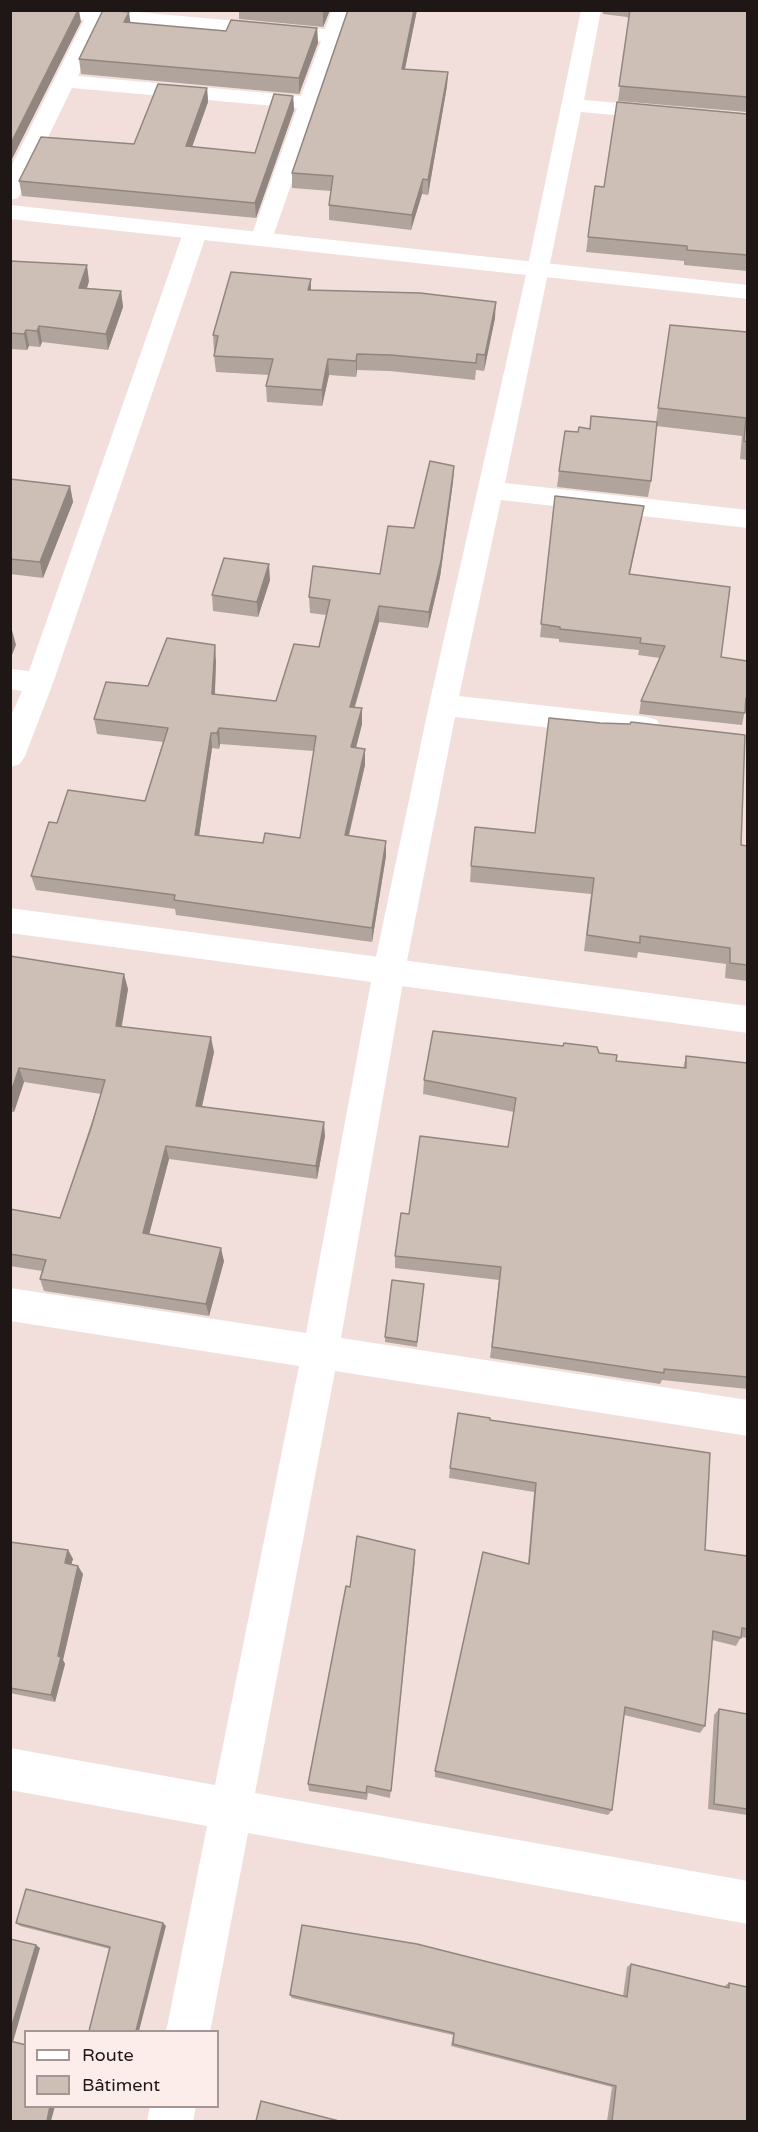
<!DOCTYPE html>
<meta charset="utf-8">
<style>
body{margin:0}
#map{position:relative;width:758px;height:2132px;overflow:hidden;background:#f2dfdc;font-family:"Varela Round",sans-serif}
canvas{display:block}
.frame{position:absolute;inset:0;border:12px solid #1e1716;pointer-events:none}
.legend{position:absolute;left:24px;top:2030px;width:195px;height:78px;box-sizing:border-box;background:#fcedeb;border:2px solid #a39796;margin:0;padding:8px 10px;list-style:none;font-size:18px;color:#1e1716}
.legend li{display:flex;align-items:center;gap:12px;height:30px}
.legend b{width:30px;border:2px solid #a39796}
</style>
<div id="map">
<canvas width="758" height="2132"></canvas>
<div class="frame"></div>
<ul class="legend">
<li><b style="height:8px;background:#fff"></b>Route</li>
<li><b style="height:16px;background:#cebfb6"></b>Bâtiment</li>
</ul>
</div>
<script>
const context = document.querySelector('canvas').getContext('2d');
context.lineJoin = 'round';
function fill(path, color) { context.fillStyle = color; context.fill(path, 'evenodd'); }
function stroke(path, color, width, dash) { context.strokeStyle = color; context.lineWidth = width; context.lineCap = dash ? 'butt' : 'round'; context.setLineDash(dash || []); context.stroke(path); }
const minor = new Path2D(`
 M30,10H115L325,29L332,10H352L270,245H254L250,240L297,108L72,88L21,193L18,198L10,200V169L84,20L40,16ZM104,22L321,41L301,96L78,76Z
 M581,10H601L584,100L748,114V127L581,112L505,483L748,510V528L501,500L459,696L647,717L657,720L661,728L657,736L647,739L455,717L405,971L341,1338L748,1400V1436L335,1371L255,1793L748,1881V1924L248,1833L210,2032H166L207,1826L10,1790V1748L215,1785L299,1366L10,1321V1288L306,1333L373,971L429,705L527,270Z
 M195,226L203,228L207,233L53,683L25,756L20,764L10,767V718L22,691L10,689V669L29,671L183,233L187,228Z
 M150,2106H196L193,2122H147Z`);
const tertiary = new Path2D(`
 M10,205L748,285V299L10,219Z
 M10,908L748,1006V1033L10,933Z`);
const wall = new Path2D(`
 M239,10H330L323,27L239,19Z
 M348,10H417L405,69L448,72L447,86L428,195L422,194L411,230L329,220V205L331,191L292,188V173Z
 M602,10H747V112L618,101L629,19L627,17L603,14Z
 M130,23L226,31L317,28L318,43L299,94L81,74L79,59Z
 M207,88L208,102L192,147L255,153L293,96L294,110L256,218L22,196L19,181L134,144Z
 M747,114V271L684,265V261L586,252L588,237L604,187Z
 M10,261L89,281L87,288L121,291L123,307L108,350L42,342L40,347L29,346L27,350L10,349Z
 M311,279V290L495,318L484,371L476,370L475,380L390,371L357,370L356,377L329,375L322,406L267,402L266,386L269,375L216,372L214,356L215,352L214,351L213,335Z
 M670,325L747,332V460L740,459L742,436L656,426L651,481L648,497L557,487L559,471L578,432L590,429L656,422Z
 M454,466L453,482L440,577L428,628L379,622L355,707L362,708V724L356,748L365,749V765L349,836L386,841V856L372,942L176,915L175,909L36,890L31,876L57,823L145,801L163,742L97,734L94,719L148,686L216,661L215,694L276,701L319,647L326,615L310,613L309,597L380,574L414,528ZM220,744L314,751L300,838L263,843L199,835L212,748L219,749Z
 M10,479L70,486L73,502L43,578L10,574Z
 M555,496L642,518L630,574L721,657L747,661V711L745,710L742,725L639,714L641,701L660,658L638,655L639,650L559,642V639L540,637Z
 M270,580L258,617L213,611L212,595Z
 M535,833L747,846V981L725,978L726,964L638,952L637,958L584,951L591,894L470,882L471,866Z
 M10,956L128,989L122,1026L214,1052L202,1106L325,1136L317,1179L169,1159L149,1235L224,1261L209,1316L44,1291L40,1279L42,1271L10,1266V1209L60,1218L101,1094L24,1082L14,1112H10Z
 M599,1053L616,1061L683,1068L686,1056L747,1063V1389L662,1380L660,1384L490,1358L499,1280L395,1268V1256L409,1214L508,1147L514,1112L423,1094L424,1080Z
 M423,1290L417,1347L385,1342V1337Z
 M490,1420L705,1550L747,1556V1638L741,1637L736,1646L712,1640L705,1726L700,1733L624,1715L612,1810L608,1815L435,1777V1771L528,1564L534,1492L449,1478L450,1468Z
 M10,1536L12,1539V1542L68,1550L73,1559L71,1564L83,1574L63,1660L65,1664L55,1702L10,1693Z
 M415,1561L390,1798L368,1793L367,1800L309,1791L308,1784L350,1587Z
 M719,1709L747,1714V1815L708,1809L714,1715Z
 M16,1923H163L166,1926L110,1949L20,1926Z
 M631,1964L723,1987L729,1983L747,2121H607L612,2087L451,2046L453,2035L292,1998L290,1995L623,1996L627,1967Z`);
const shadedWall = new Path2D(`
 M78,10H79L81,22L10,163V145Z
 M324,10H330L323,27V12Z
 M414,10H417L402,83V69Z
 M129,12L131,27L124,22Z
 M317,28L318,43L299,94V78Z
 M448,72L447,86L428,195V180Z
 M207,88L208,102L187,161L186,146Z
 M293,96L294,110L256,218L255,203Z
 M423,179L422,194L411,230L412,215Z
 M87,265L89,281L82,304L79,288Z
 M311,279V295L308,290Z
 M121,291L123,307L108,350L106,334Z
 M496,302L495,318L484,371L485,355Z
 M39,326L42,342L40,347L37,331Z
 M26,330L29,346L27,350L24,334Z
 M357,354V370L356,377V361Z
 M328,359L329,375L322,406V390Z
 M454,466L453,482L440,577L428,628L429,612Z
 M70,486L73,502L43,578L40,562Z
 M269,564L270,580L258,617L257,602Z
 M379,606V622L350,722V707Z
 M12,630L16,645L10,660V635Z
 M215,645L216,661L214,710L212,694Z
 M362,708V724L352,763L351,747Z
 M219,728L220,744L219,749L217,733Z
 M211,733L212,748L197,850L195,835Z
 M365,749V765L345,850V835Z
 M386,841V856L372,942V928Z
 M124,974L128,989L119,1040L116,1026Z
 M211,1037L214,1052L199,1120L196,1106Z
 M19,1068L24,1082L14,1112L10,1101V1095Z
 M324,1122L325,1136L317,1179L316,1166Z
 M166,1146L169,1159L146,1246L143,1233Z
 M221,1248L224,1261L209,1316L206,1304Z
 M68,1550L73,1559L69,1572L65,1563Z
 M78,1566L83,1574L63,1660L65,1664L55,1702L51,1695L58,1656Z
 M163,1923L166,1926L139,2031H136Z
 M36,1945L40,1948L13,2042L10,2041V2032Z
 M50,2106H55L51,2121H47Z`);
const building = new Path2D(`
 M10,10H78L10,145Z
 M103,10L129,12L124,22L226,31L231,20L317,28L299,78L79,59Z
 M348,10H414L402,69L448,72L428,180L423,179L412,215L329,205L333,176L292,173Z
 M630,10H747V97L619,86Z
 M158,84L207,88L186,146L255,153L274,94L293,96L255,203L19,181L41,137L134,144Z
 M617,102L747,114V255L687,250V246L588,237L595,186L604,187Z
 M10,261L87,265L79,288L121,291L106,334L39,326L37,331L26,330L24,334L10,333Z
 M231,272L311,279L308,290L420,293L496,302L485,355L477,354L476,363L391,355L357,354L356,361L328,359L322,390L266,386L273,359L214,356L218,336L213,335Z
 M670,325L747,332V442L744,441L746,418L658,408Z
 M591,416L657,422L651,481L559,471L565,431L578,432L579,427L590,429Z
 M430,461L454,466L441,561L429,612L379,606L350,707L362,708L351,747L365,749L345,835L386,841L372,928L174,900L175,895L31,876L49,822L57,823L68,790L145,801L168,728L94,719L106,682L148,686L167,638L215,645L212,694L276,701L294,644L319,647L330,600L309,597L313,566L380,574L388,526L414,528ZM219,728L316,736L300,838L265,833L263,843L195,835L211,733H217Z
 M10,479L70,486L40,562L10,559Z
 M555,496L644,506L629,574L730,587L721,657L747,661V698H746L745,713L641,701L665,646L640,643L641,638L560,629V627L541,624Z
 M224,558L269,564L257,602L212,595Z
 M549,718L600,723L630,724L631,722L745,735L741,845L747,846V965L730,963V948L640,936V943L587,935L594,878L471,866L475,827L535,833Z
 M10,956L124,974L116,1026L211,1037L196,1106L324,1122L316,1166L166,1146L143,1233L221,1248L206,1304L40,1279L46,1260L10,1254V1209L60,1218L91,1128L105,1080L19,1068L10,1095Z
 M433,1031L563,1046L564,1043L597,1047L599,1053L617,1055L616,1061L686,1068V1056L747,1063V1377L664,1369V1373L492,1347L501,1267L395,1256L401,1213L409,1214L420,1136L508,1147L516,1098L424,1080Z
 M392,1280L424,1284L417,1342L385,1337Z
 M458,1413L490,1418V1420L710,1453L705,1550L747,1556V1629L742,1628L741,1638L713,1631L705,1726L625,1707L612,1810L435,1771L483,1552L529,1564L536,1483L450,1468Z
 M357,1536L415,1550L391,1791L367,1786L366,1793L308,1784L346,1586L350,1587Z
 M10,1542L68,1550L65,1563L78,1566L58,1656L61,1657L51,1695L10,1688Z
 M719,1709L747,1714V1809L714,1804Z
 M26,1889L163,1923L136,2031H89L110,1947L16,1923Z
 M302,1925L417,1944L627,1997L631,1964L729,1988V1983L747,1987V2121H612L616,2086L453,2044L454,2033L290,1995Z
 M10,1939L36,1945L10,2032Z
 M10,2041L26,2045V2106H50L47,2121H10Z
 M261,2101L339,2121H256Z`);
fill(minor, '#fff');
fill(tertiary, '#fff');
fill(wall, '#b1a49d');
fill(shadedWall, '#90867f');
fill(building, '#cebfb6');
stroke(building, '#90867f', 1.5);
</script>
